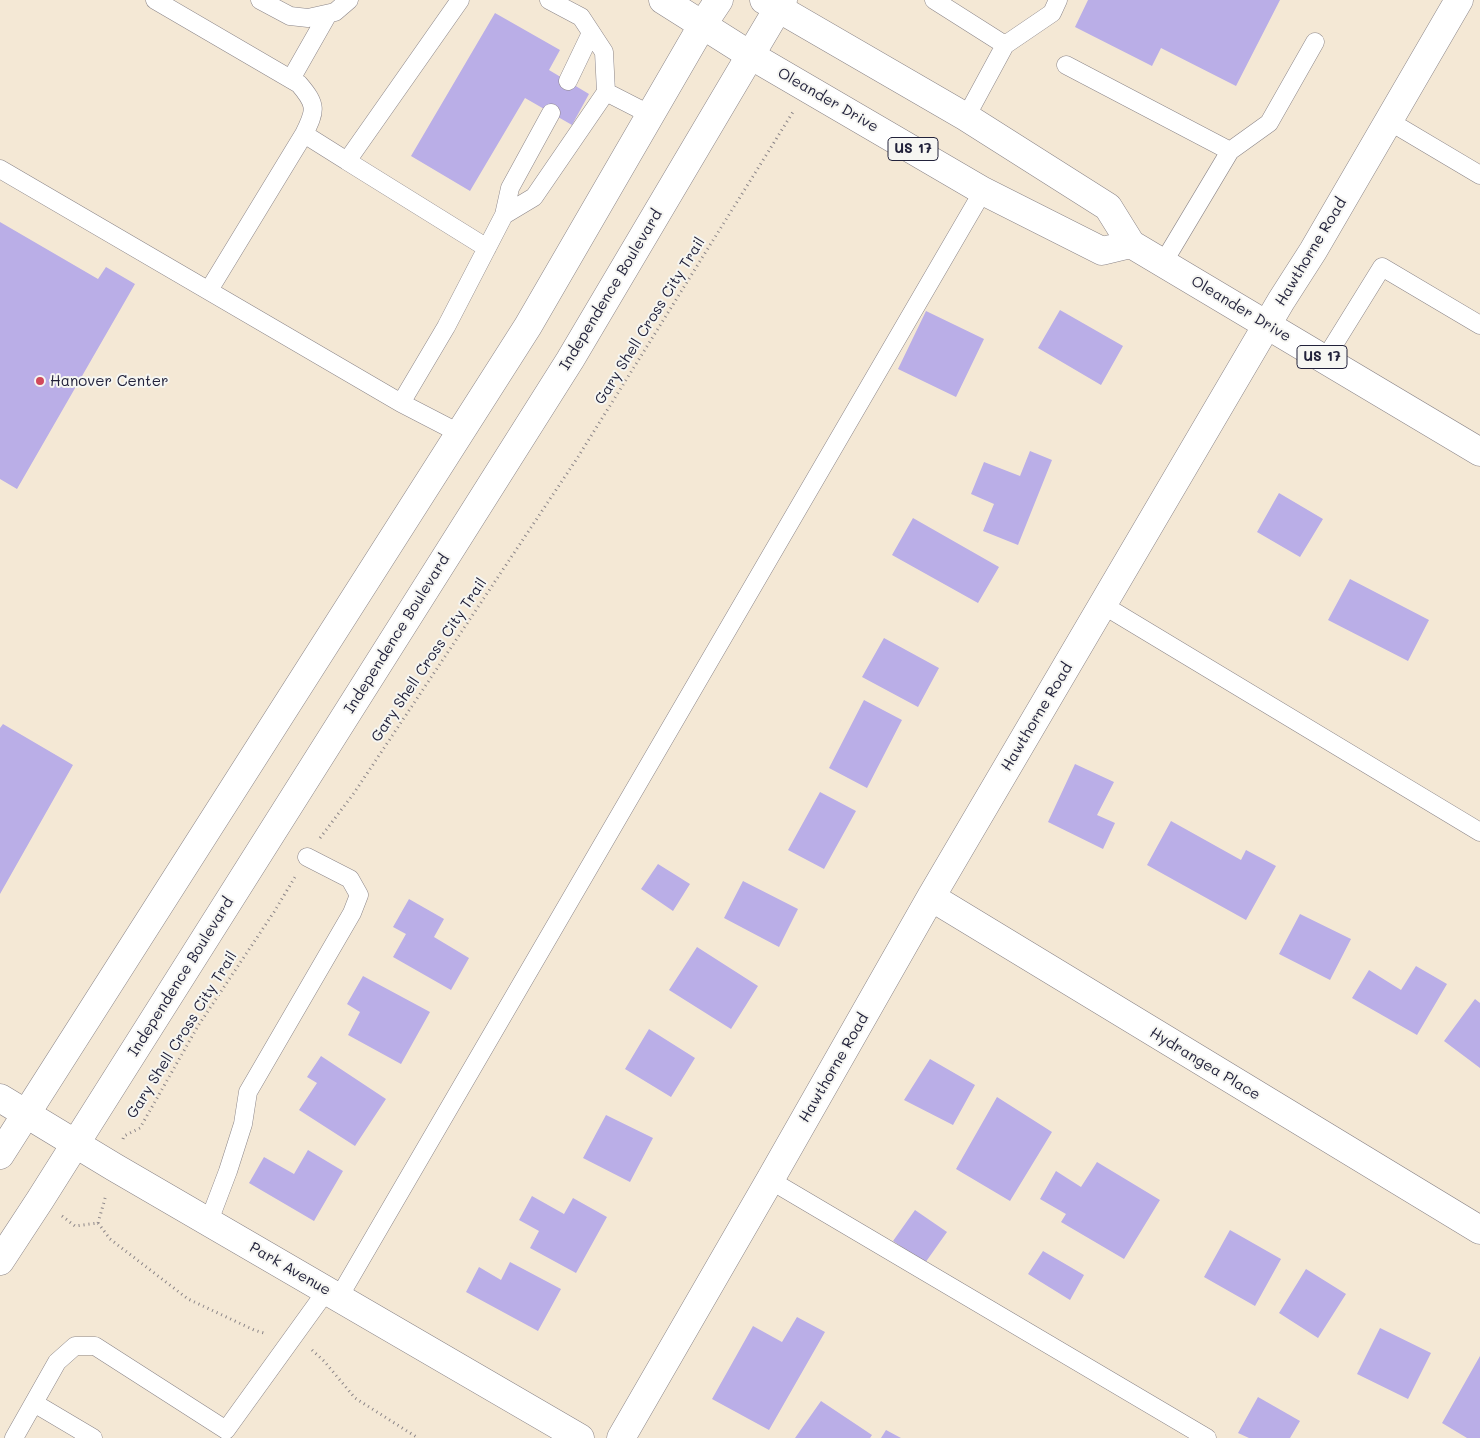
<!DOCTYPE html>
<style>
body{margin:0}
canvas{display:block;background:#f4e8d5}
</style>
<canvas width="1480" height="1438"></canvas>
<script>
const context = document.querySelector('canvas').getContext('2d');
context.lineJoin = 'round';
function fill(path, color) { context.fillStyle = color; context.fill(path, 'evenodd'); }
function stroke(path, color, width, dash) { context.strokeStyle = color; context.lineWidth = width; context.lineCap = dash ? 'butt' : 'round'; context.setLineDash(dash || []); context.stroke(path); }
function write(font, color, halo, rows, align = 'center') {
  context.font = font + ' Mali,sans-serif'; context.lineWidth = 4; context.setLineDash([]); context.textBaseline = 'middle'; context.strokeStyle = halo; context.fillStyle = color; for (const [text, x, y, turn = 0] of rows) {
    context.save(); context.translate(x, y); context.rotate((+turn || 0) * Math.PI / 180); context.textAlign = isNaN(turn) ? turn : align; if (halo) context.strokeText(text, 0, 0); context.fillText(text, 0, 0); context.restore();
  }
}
const building = new Path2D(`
 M1088,0H1280L1236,86L1161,48L1152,66L1075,27Z
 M495,13L560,50L549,70L589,94L572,125L525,98L470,191L411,156Z
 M0,222L98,279L106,267L135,284L17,489L0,479Z
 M1060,310L1123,346L1101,385L1038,348Z
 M926,311L984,339L956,397L898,369Z
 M1030,451L1052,460L1018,545L983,531L994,504L971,494L984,462L1020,476Z
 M1279,493L1323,519L1300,557L1257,532Z
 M913,518L999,567L978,603L892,555Z
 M1350,579L1429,620L1408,661L1328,620Z
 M884,638L939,668L918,707L862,677Z
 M864,700L902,720L867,788L829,768Z
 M3,724L73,765L0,894V728Z
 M1075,764L1114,782L1097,815L1115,823L1103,849L1048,822Z
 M820,792L856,811L824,869L788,850Z
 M1171,821L1241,860L1246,850L1276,866L1246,920L1147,865Z
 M658,864L690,884L673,911L641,889Z
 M743,881L798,909L779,947L724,918Z
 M409,899L444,919L434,937L469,958L451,990L393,957L406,934L393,927Z
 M1300,914L1351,939L1330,980L1279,954Z
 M697,947L758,986L731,1029L669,990Z
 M1416,966L1447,984L1417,1035L1352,998L1369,970L1401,990Z
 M363,976L430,1012L401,1064L348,1035L360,1012L347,1004Z
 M1475,999L1480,1003V1068L1444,1041Z
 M649,1029L695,1058L671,1097L625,1069Z
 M321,1056L386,1099L355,1146L299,1110L317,1083L307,1077Z
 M930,1059L975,1085L953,1125L904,1100Z
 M997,1097L1052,1132L1010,1201L956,1169Z
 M606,1115L653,1138L630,1182L583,1158Z
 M308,1150L343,1171L314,1221L249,1183L264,1157L294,1174Z
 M1097,1162L1160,1200L1124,1259L1061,1222L1066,1214L1040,1199L1056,1171L1081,1187Z
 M532,1196L564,1214L573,1198L607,1217L576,1273L530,1248L539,1231L519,1220Z
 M915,1210L947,1232L925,1263L893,1241Z
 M1230,1230L1281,1259L1255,1306L1204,1277Z
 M1043,1251L1084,1275L1070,1300L1028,1274Z
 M510,1262L561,1289L538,1331L466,1292L479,1267L501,1280Z
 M1306,1269L1346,1294L1318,1338L1279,1313Z
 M797,1317L825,1332L769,1430L712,1399L753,1326L782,1342Z
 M1380,1328L1431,1353L1408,1399L1357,1374Z
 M1480,1356V1438H1467L1442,1423Z
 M1258,1397L1300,1421L1290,1438H1249L1238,1433Z
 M821,1401L872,1435L870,1438H795Z
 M886,1430L901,1438H881Z`);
const path = new Path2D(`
 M320,838L354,793L578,457L793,112
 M123,1139L124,1136L140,1128L198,1026L274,912L295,877
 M62,1216L75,1226L98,1223
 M98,1223L106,1195
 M98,1223L110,1239L188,1299L254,1330L267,1334
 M312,1350L324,1361L355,1398L418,1438`);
const service = new Path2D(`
 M155,0L299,84C317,105 316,110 304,134
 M260,0L290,16L308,18L335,12L349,0
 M934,0L1005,45
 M1066,65L1230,151
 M291,79L328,14
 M568,81L591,33
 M606,92L651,115
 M966,117L1005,45L1052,13L1058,0
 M1389,121L1480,175
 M347,161L487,248
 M0,169L401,403L459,433
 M504,215L534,197L606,92L604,52L581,17L549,0
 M1163,263L1230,151L1269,123L1315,42
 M209,290L304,134L347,161L460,0
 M1325,359L1382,267L1480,325
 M401,403L446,327L504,215L510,188L551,113
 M1103,605L1480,832
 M770,1180L1207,1438
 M209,1221L228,1171L243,1124L248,1092L352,913L359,895L350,879L307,857
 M339,1297L983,191
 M34,1403L93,1438
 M14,1438L57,1362L75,1346H95L226,1430L327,1290`);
const minor = new Path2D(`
 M931,897L1480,1230
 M0,1098L114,1167L580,1438
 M621,1438L770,1180L931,897L1281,301L1313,251L1459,0`);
const secondary = new Path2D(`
 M0,1155L528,326L703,24L719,0
 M0,1261L40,1200L570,360L783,0`);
const primary = new Path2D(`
 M663,0L750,55L983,191L1102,251L1131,244
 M764,0L966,117L1108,207L1131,244L1480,452`);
const markers = [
 [40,381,5,"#d1495b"]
];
const shields = [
 [913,149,50],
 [1322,357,50]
];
const shieldNames = [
 ["US 17",913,149],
 ["US 17",1322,357]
];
const streetNames = [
 ["Oleander Drive",828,100,30],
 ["Hawthorne Road",1311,252,-59],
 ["Independence Boulevard",611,290,-59],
 ["Oleander Drive",1241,309,31],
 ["Gary Shell Cross City Trail",650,321,-58],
 ["Independence Boulevard",397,634,-58],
 ["Gary Shell Cross City Trail",429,660,-56],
 ["Hawthorne Road",1037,717,-59],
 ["Independence Boulevard",181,977,-58],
 ["Gary Shell Cross City Trail",182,1035,-58],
 ["Hydrangea Place",1205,1064,31],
 ["Hawthorne Road",834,1068,-60],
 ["Park Avenue",290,1269,30]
];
const poiNames = [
 ["Hanover Center",50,381]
];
fill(building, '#baaee7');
stroke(service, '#8b8588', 19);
stroke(minor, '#8b8588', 29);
stroke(secondary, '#8b8588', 29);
stroke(primary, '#8b8588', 29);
stroke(path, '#8b8588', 3, [1, 4]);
stroke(service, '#fff', 18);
stroke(minor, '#fff', 28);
stroke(secondary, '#fff', 28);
stroke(primary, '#fff', 28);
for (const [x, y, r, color] of markers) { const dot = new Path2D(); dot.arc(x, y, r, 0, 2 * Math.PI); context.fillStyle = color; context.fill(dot); stroke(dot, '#f6f6f2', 2); }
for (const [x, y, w] of shields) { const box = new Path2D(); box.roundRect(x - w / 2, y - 11.5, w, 23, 4); context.fillStyle = '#f6f6f2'; context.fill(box); stroke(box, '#22223b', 1); }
write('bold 14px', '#22223b', null, shieldNames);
write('15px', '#22223b', '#f6f6f2', streetNames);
write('15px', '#22223b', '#f6f6f2', poiNames, 'left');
</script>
